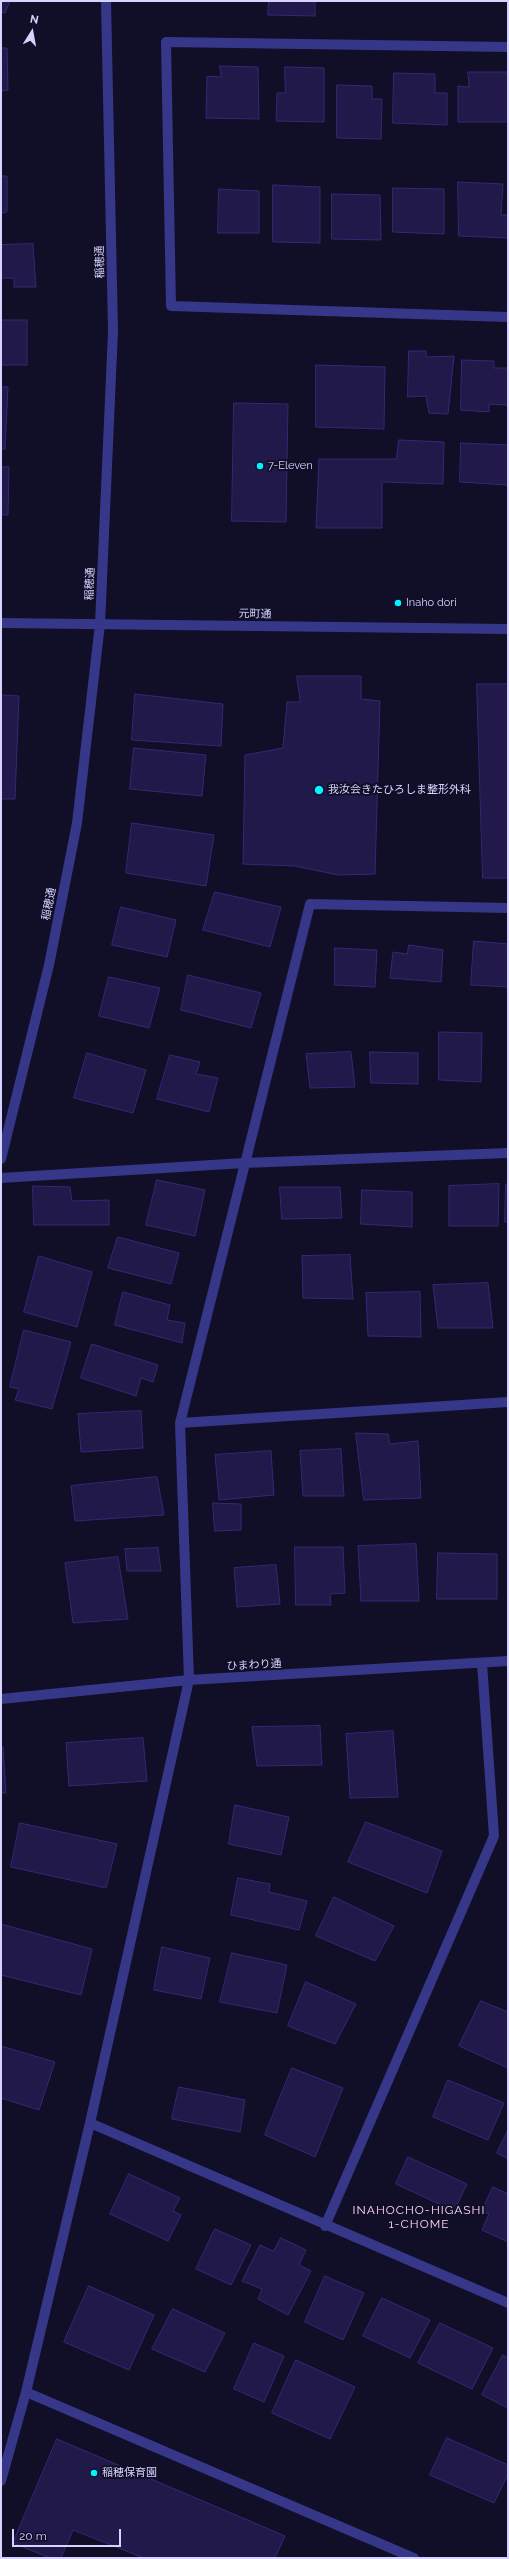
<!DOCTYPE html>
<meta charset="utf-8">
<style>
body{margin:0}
#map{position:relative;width:509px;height:2559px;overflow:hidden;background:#110e27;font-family:Raleway,sans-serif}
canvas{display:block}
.frame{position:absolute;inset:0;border:2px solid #d6d4ff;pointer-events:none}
.north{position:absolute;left:12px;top:12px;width:40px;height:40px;-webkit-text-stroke:3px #110e27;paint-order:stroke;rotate:11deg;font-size:11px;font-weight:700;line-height:16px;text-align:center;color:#d6d4ff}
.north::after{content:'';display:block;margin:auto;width:14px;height:18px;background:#d6d4ff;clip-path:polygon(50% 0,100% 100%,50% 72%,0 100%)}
.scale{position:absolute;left:12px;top:2529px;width:109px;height:18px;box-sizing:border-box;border:2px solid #d6d4ff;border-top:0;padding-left:5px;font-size:12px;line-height:14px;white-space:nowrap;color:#d6d4ff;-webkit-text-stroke:3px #110e27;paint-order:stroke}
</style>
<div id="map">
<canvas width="509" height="2559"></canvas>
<div class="frame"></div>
<div class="north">N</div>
<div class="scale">20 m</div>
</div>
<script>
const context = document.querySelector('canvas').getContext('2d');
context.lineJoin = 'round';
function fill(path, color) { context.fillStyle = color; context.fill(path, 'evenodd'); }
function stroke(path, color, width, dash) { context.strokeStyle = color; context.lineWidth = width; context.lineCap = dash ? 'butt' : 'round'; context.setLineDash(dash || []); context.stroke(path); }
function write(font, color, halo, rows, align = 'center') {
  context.font = font + ' Raleway,"Noto Sans JP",sans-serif'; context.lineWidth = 4; context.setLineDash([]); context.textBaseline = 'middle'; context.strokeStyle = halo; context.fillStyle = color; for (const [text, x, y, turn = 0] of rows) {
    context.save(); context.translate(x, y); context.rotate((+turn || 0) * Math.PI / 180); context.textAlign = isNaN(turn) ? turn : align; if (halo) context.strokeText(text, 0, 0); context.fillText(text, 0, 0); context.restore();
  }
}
const building = new Path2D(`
 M1,1H10L5,13L1,12Z
 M269,1H315V16L268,15Z
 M1,48H7L8,90L1,91Z
 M220,66L258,67L259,119L206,118L207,76L221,77Z
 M285,67L324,68V122L276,121L277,93H285Z
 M468,72H508V122H458V86L469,87Z
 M394,73L435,74V93H447V125L393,123Z
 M337,85L372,86V99H382L381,139L337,138Z
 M1,176H7V212L1,213Z
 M458,182L503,184L501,215H508V238L459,236Z
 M273,185L320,187V243L273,242Z
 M393,188L444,189V234L393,232Z
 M219,189L259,191V233H218Z
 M332,194L380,195L381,240L332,239Z
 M33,244L36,287H14V278H1V245Z
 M1,320H27V365H1Z
 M409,351H426V357L454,356L448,414L429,413L426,396L408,397Z
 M462,360L494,361V368H508V405L489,404V412L461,410Z
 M316,365L385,367L384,429L316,427Z
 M1,387H8L5,449H1Z
 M234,403L288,404L286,522L232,521Z
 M399,440L444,442L443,484L382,482V528H316L319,459H396Z
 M461,443L508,445V485L460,482Z
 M1,467H9L8,515H1Z
 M297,676H361V699L380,701L375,874L338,875L295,866L243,864L245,755L283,748L287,702H300Z
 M477,684H508V878H483Z
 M135,694L223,704L221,746L132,740Z
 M1,695L19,696L15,799H1Z
 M134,748L206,755L202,796L130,789Z
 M132,823L214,835L206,886L126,873Z
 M215,892L281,907L270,947L203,930Z
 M121,907L176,920L167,957L112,945Z
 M474,941L508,944V987L471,985Z
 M409,945L443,950L441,982L390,978L393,952L407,954Z
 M335,948L377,950L375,987L335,985Z
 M188,975L261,993L251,1028L181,1010Z
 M109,977L160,988L149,1028L99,1016Z
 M439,1032L482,1033L481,1082L439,1080Z
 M351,1052L355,1087L310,1088L306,1054Z
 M370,1052L418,1053V1084L371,1083Z
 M87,1053L146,1070L133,1113L74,1098Z
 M170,1055L200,1062L196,1074L218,1078L209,1112L157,1099Z
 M157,1180L205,1190L195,1236L146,1225Z
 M499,1184L498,1226H449V1186Z
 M506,1184H508V1222H505Z
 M33,1186L70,1187L72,1201L109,1200V1225H34Z
 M280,1187H340L342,1218L282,1219Z
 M362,1190L412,1192V1227L361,1224Z
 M118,1237L179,1253L171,1284L108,1268Z
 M350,1255L353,1299L303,1298L302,1256Z
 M39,1256L92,1272L77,1327L24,1312Z
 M488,1283L493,1328H438L433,1285Z
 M123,1292L170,1305L167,1320L185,1323L182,1343L115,1325Z
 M420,1292L421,1337L368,1336L366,1293Z
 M24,1330L71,1342L52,1409L15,1400L19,1389L10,1387Z
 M92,1344L158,1365L153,1382L141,1378L136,1396L81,1378Z
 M141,1411L143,1448L81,1452L78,1414Z
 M356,1433L388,1434L390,1444L418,1441L421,1498L364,1500Z
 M341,1449L344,1496H303L300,1451Z
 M271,1451L274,1495L219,1500L215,1455Z
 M157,1477L164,1515L75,1521L71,1486Z
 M213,1503L241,1504V1530L215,1531Z
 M416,1544L419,1601H361L358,1546Z
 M295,1547H343L345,1593L330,1594L331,1605H296Z
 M158,1548L161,1571H127L125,1549Z
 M438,1553L497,1554V1599H437Z
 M118,1557L128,1619L73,1623L65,1563Z
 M276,1565L280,1604L237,1607L234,1568Z
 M320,1726L322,1765L257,1766L252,1727Z
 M393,1731L398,1797L350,1798L346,1734Z
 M143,1738L147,1781L69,1786L66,1743Z
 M1,1747H3L6,1793H1Z
 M235,1805L289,1817L281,1855L229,1844Z
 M366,1822L442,1851L427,1893L348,1862Z
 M20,1823L117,1844L106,1888L11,1867Z
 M238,1878L270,1884L269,1892L307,1901L299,1930L231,1915Z
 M334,1897L394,1926L375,1961L316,1936Z
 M1,1924L92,1949L81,1995L1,1975Z
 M162,1947L210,1958L201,1999L154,1990Z
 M232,1953L287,1965L277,2013L220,2002Z
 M306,1982L356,2004L335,2044L288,2026Z
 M481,2001L508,2012V2068L459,2046Z
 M1,2046L55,2062L39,2110L1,2098Z
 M292,2068L343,2088L315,2157L265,2135Z
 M448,2080L504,2103L488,2140L433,2117Z
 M179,2087L245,2100L240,2132L172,2119Z
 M508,2130V2159L497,2153Z
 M408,2157L467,2184L454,2211L396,2184Z
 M129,2174L180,2198L173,2211L181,2215L168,2241L110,2214Z
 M493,2187L508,2194V2242L482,2230L489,2214L482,2211Z
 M215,2229L251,2245L231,2285L196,2269Z
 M281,2238L306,2250L299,2265L311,2271L288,2315L258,2299L262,2289L242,2281L260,2245L273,2251Z
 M325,2276L364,2293L343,2340L305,2322Z
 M89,2286L154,2315L129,2370L64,2342Z
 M382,2298L430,2320L410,2358L363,2336Z
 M173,2309L225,2333L205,2372L152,2349Z
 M440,2323L493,2348L472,2389L418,2363Z
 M254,2343L284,2356L264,2402L234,2389Z
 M503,2355L508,2358V2408L482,2395Z
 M296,2360L355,2387L330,2439L272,2413Z
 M447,2438L508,2465V2474L494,2503L430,2475Z
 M57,2439L285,2536L275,2558H144L73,2530L61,2558H50L13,2543Z`);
const minor = new Path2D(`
 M508,47L166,42L171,306L508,317
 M1,623L508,629
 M1,1159L49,965L77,823L100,624L113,331L106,1
 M1,1178L244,1163L508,1153
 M180,1423L508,1402
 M1,1699L189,1680L508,1661
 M90,2123L508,2303
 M325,2226L494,1836L482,1663
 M26,2392L414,2558
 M1,2481L26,2392L90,2123L189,1680L180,1423L310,904L508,908`);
const markers = [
 [260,466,4,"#00f4ff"],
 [398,603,4,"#00f4ff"],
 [319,790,5,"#00f4ff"],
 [94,2473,4,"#00f4ff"]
];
const streetNames = [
 ["稲穂通",100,262,-91],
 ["稲穂通",90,584,-88],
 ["元町通",255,614,1],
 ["稲穂通",49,904,-79],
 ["ひまわり通",254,1665,-3]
];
const poiNames = [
 ["7-Eleven",268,466],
 ["Inaho dori",406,603],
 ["我汝会きたひろしま整形外科",328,790],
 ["稲穂保育園",102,2473]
];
const neighbourhoodNames = [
 ["INAHOCHO-HIGASHI",419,2210],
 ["1-CHOME",419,2224]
];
fill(building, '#201949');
stroke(building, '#342977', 1);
stroke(minor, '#363789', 10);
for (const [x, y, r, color] of markers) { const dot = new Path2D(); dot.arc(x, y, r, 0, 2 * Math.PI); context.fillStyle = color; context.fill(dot); stroke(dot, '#110e27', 1.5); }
write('11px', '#d6d4ff', '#110e27', streetNames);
write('11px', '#d6d4ff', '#110e27', poiNames, 'left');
context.letterSpacing = '1px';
write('12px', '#ffd6f2', '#110e27', neighbourhoodNames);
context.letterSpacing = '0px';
</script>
